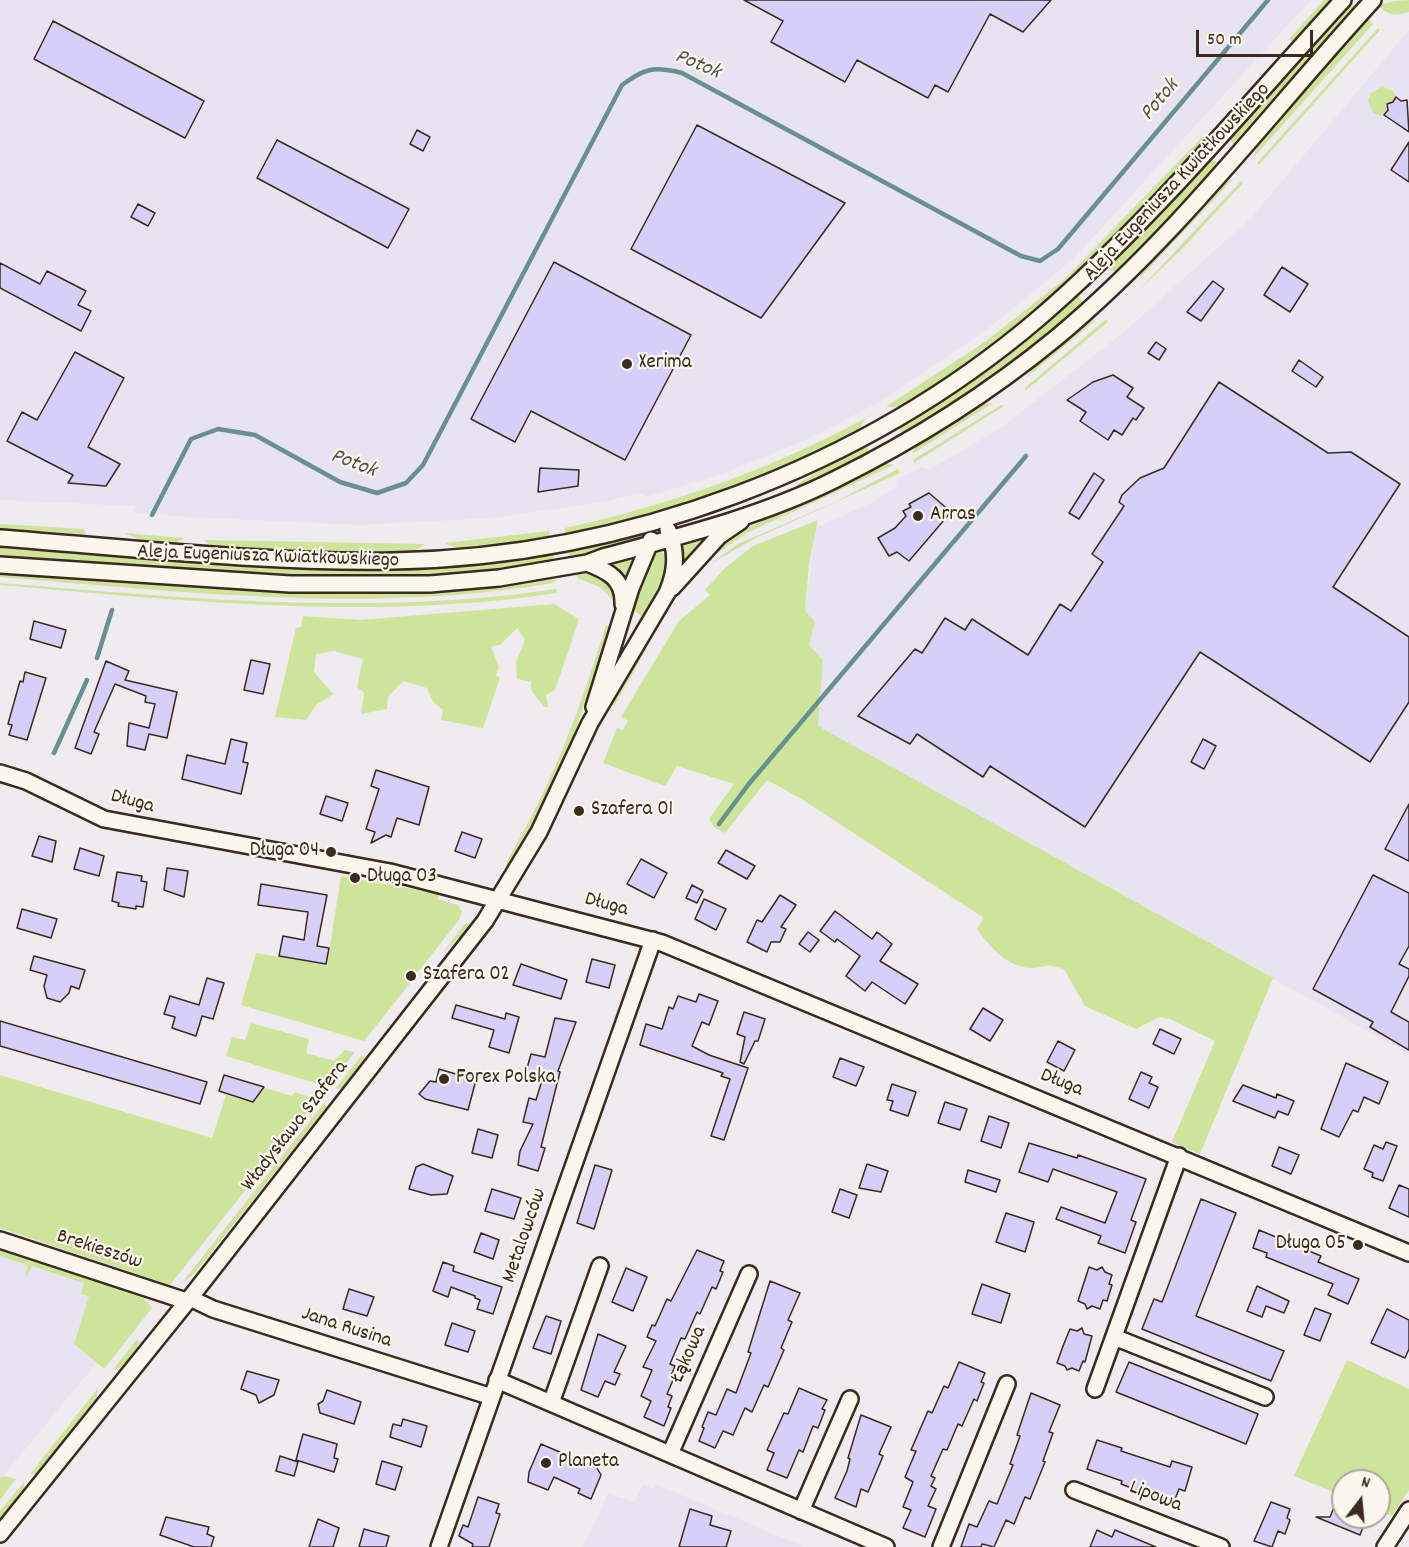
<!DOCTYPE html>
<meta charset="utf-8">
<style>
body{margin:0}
#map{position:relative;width:1409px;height:1547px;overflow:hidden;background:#f0ebef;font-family:Dekko,sans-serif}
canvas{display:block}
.north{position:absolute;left:1331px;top:1469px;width:60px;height:60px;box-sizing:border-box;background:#fbf7ec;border:2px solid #aea59a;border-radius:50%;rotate:16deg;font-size:16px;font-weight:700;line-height:24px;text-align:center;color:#3b2a1e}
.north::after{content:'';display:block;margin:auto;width:21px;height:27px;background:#3b2a1e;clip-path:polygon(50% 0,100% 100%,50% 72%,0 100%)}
.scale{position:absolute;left:1196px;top:30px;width:117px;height:27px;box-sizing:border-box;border:3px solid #3b2a1e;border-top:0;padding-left:8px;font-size:18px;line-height:21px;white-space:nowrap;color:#3b2a1e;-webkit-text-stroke:4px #fbf7ec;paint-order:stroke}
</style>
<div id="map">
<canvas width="1409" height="1547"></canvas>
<div class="north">N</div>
<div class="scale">50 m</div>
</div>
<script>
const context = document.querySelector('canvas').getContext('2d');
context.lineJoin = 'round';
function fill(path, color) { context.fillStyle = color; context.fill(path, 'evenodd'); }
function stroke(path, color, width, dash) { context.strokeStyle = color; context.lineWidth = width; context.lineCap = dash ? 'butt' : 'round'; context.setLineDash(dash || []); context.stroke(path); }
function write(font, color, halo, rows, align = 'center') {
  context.font = font + ' Dekko,sans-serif'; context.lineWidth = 4.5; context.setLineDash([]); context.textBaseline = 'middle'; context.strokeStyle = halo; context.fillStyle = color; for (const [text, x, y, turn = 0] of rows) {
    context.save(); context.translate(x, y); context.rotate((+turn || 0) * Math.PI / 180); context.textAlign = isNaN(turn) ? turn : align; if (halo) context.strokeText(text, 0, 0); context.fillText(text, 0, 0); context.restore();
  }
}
const built = new Path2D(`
 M0,0H1311L1072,260L990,327L885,399L806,440L724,473L647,497L639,493L603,502L491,518L359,525L187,517L133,512L135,506L0,500Z
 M1409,30V1054L818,726L823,660L809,644L815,622L805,612L816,528L875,501L896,488L897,480L922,467L929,470L999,429L1124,332L1251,218Z
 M0,1255L88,1282L141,1309L0,1480Z
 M643,1484L653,1489L656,1484L804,1547H583L608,1493L635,1502Z`);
const green = new Path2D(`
 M1324,0H1331L1293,42L1289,39Z
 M1409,0V12C1396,16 1389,16 1379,6L1393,1Z
 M1351,3L1355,6L1255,124L1238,143L1233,144L1230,140L1232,136Z
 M1368,18L1373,24L1254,157L1256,148Z
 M1378,28L1380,30L1259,165L1257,163Z
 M1382,87L1393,91L1396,96L1392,102L1385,104L1386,110L1382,116L1373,113L1368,101L1371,93Z
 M1204,135L1207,138C1128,228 1042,311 942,380C929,389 903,412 887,406L982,344L1065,279Z
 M1212,160L1217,162L1213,170L1116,271H1111L1109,266Z
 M1233,179L1139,279L1142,270L1225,183Z
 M1241,181L1243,183L1183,248L1139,290Z
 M1080,296L1082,304C1027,352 968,395 905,433L900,431L901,425L1001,359L1076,297Z
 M1106,319L1108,322L1025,391V388Z
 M1096,320L1026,378L1036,364L1086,323Z
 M993,403L912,454L915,447L982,404Z
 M1001,405L1004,406L914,463L913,460Z
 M866,418L859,429C767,478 668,513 565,533V528C671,505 771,469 866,418Z
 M863,446L868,448V454L796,487L797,484Z
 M886,463L894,465L747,533L707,560C737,526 770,519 811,500C836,489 861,476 886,463Z
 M898,469L900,473L756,538L710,564L738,544L835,502Z
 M818,520L809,564L805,611L815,622L809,645L823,660L818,726L1273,978L1200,1154L1172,1142L1215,1041L1170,1019L1159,1017L1136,1029L1085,1006L1064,969C1044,963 1049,967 1031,968C1008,968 989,946 977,929L984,918L800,798L767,780L725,833L714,827L709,819L734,784L677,766L665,786L603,763L617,728L623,730L628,721L621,717L679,621L710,595L705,590L725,568L753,546Z
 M0,524L84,529L86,534L0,529Z
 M718,529L684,566L682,565V542Z
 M549,531L550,536C530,539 459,555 445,543Z
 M124,533L183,538H184C170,550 138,540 124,533Z
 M641,536L642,541L570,559L568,550Z
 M204,540L425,544L415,551L322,552L212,546Z
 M0,546C185,561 368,582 553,553L554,562C369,589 185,570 0,555Z
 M656,550L668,556L666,578L642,616L631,609L651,552Z
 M633,556L634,561L626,583L606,562Z
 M0,572L237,590L328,594L441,592L557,579L553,583C370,614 184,592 0,577Z
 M591,573L609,584L616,603L600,587L579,579L576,575Z
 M0,583C186,598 371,617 556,589L557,593C371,621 186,601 0,585Z
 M554,604L579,619L555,690L546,695L548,707H544L531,690V682L517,679L516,663L525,640L517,628L500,645L491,646L499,667L496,675L500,678L483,728L441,720L443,710L433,702L427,688L403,681L388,697L387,709L361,714L364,693L357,687L363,659L334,651L316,654L314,672L333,694L316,705L306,720L275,717L296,628L301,627L303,616L360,620Z
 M606,625L610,627L571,744L541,808L506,868L507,861C552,785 580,710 606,625Z
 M644,646L647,648L614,706L613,699Z
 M341,876L439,894L438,899L458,905L462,912L459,920L418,972L414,970L407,978L411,982L364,1041L241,1005L256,953L327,965Z
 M465,923L470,924L468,929L443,953Z
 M251,1023L309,1039L306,1053L334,1061L345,1050L355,1052L328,1087L226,1056L232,1037L245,1040Z
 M362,1055L365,1058L341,1089L336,1088Z
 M0,1075L212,1138L226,1095L254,1103L265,1088L292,1096L295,1092L317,1100L170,1285L0,1228Z
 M325,1102L326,1108L194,1274L181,1284Z
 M0,1246L137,1291L152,1308L104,1369L74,1344L89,1297L81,1294L84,1283L32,1266L26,1277L27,1265L0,1256Z
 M136,1340L141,1342L123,1366L112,1371Z
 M1347,1360L1409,1389V1490L1392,1516L1379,1511V1481H1343V1496L1294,1476Z
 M99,1387L96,1399L36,1474H30Z
 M5,1476L16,1479L0,1500V1478Z
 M24,1482V1489L0,1519V1511Z`);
const stream = new Path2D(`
 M152,515L191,439L218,429L255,435L340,482L377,493L406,483L423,465L622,85C645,68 654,66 682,73L1021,256L1040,261L1058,249L1268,0
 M97,658L112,610
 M54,753L87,680
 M719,824L748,785L1026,456`);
const building = new Path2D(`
 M744,0H1051L1023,32L990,14L948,92L935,85L928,98L857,60L845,82L771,42L783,21Z
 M53,21L204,101L185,138L34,59Z
 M1396,97L1401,101L1407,100L1409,132L1384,115L1388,110L1387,104L1393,102Z
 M697,125L845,203L761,318L631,249Z
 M417,130L430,137L423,151L410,144Z
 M277,140L409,209L388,248L257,178Z
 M1409,142V182L1391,170Z
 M138,204L155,213L148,226L131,217Z
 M554,262L691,335L625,460L531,411L515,442L471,419Z
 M0,263L40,284L47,271L86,291L78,305L91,311L81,331L0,288Z
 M1282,267L1308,284L1290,312L1264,295Z
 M1213,281L1224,289L1201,321L1187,312Z
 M1156,342L1166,349L1159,360L1148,353Z
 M75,352L124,378L88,447L120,464L106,486L68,483L73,475L7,441L22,412L37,420Z
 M1299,360L1323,377L1316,387L1292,371Z
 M1113,375L1133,388L1127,397L1144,408L1136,420L1133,418L1122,435L1114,430L1108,440L1080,421L1086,412L1067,400L1093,382Z
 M1219,382L1328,453L1351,452L1400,484L1333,587L1409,637V702L1370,762L1200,652L1085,827L990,766L983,777L917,734L910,744L858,716L915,649L922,653L945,618L965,630L972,619L1028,655L1060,604L1071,611L1103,562L1092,554L1124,506L1119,502L1122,495L1140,478L1164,468Z
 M540,468L579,470L578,486L538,492Z
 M1094,473L1104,480L1079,519L1069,513Z
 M929,493L951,512L909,561L897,552L889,556L878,538L895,528L906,516L903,511L911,507L909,504Z
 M34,621L66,630L61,648L30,639Z
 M251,660L270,664L263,694L244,690Z
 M106,661L129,671L125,680L177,692L167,738L149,734L145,750L127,746L129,723L149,728L155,704L145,702L146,696L115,684L94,732L99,734L91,754L75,748Z
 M25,672L46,678L27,740L9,735L12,725L8,724L20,681L23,682Z
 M231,739L247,743L243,762L248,763L241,794L182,779L187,755L225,764Z
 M1203,739L1216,746L1204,769L1191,762Z
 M376,770L429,787L419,825L397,818L391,837L386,835L371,843L375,832L366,829L379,789L371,786Z
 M326,796L348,803L342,821L320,814Z
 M1409,804V861L1385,849Z
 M462,832L482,839L475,858L455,851Z
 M39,836L56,841L52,862L32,856Z
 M80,848L104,856L99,876L74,869Z
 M726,850L755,866L747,879L718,863Z
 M641,859L667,873L654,898L627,884Z
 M167,868L188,871L184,897L164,890Z
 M117,872L142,876L141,881L147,882L143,907L136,906V909L118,906L119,903L112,901Z
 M1373,875L1409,893V946L1399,964L1409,969V976L1391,1012L1409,1022V1050L1370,1027L1373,1022L1313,989Z
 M261,884L327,895L317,946L329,948L326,964L279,956L283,936L304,940L308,912L258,905Z
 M692,885L703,891L697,903L686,898Z
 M780,895L796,905L781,927L786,929L780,942H771L767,952L747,942L757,920L762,922Z
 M704,899L726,909L716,930L695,919Z
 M22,909L57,919L51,938L17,928Z
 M835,911L872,939L877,932L892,944L880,961L918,984L905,1004L872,982L865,991L846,976L860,956L837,939L835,942L820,931Z
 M808,932L819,940L810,952L799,944Z
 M34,956L85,970L79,989L71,986L69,993L60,1002L47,998L44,986L47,975L30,970Z
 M592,959L615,965L609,988L586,982Z
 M521,964L567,980L561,999L513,985Z
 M207,978L224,983L213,1019L202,1016L196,1036L172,1028L175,1017L164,1014L170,996L199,1005Z
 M699,994L718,1001L709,1025L702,1022L692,1046L709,1055L748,1068L724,1140L711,1136L730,1079L721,1076L723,1073L640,1045L646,1024L662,1029L669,1007L673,1009L678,996L696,1002Z
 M456,1005L505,1019L506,1013L519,1017L509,1053L489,1047L494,1030L452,1018Z
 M983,1008L1003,1020L990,1041L970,1029Z
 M744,1012L765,1019L758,1041H755L744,1064L740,1062L745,1037L737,1034Z
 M555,1018L576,1022L558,1071L560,1072L541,1147L545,1148L538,1171L518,1165L520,1151L533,1124L523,1122L529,1098L536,1100L543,1077L526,1072L531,1054L545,1057Z
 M0,1021L207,1082L200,1104L0,1046Z
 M1160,1029L1181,1039L1174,1054L1153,1044Z
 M1058,1041L1075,1050L1064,1071L1047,1062Z
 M840,1058L864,1067L856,1086L833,1077Z
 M1346,1063L1388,1082L1379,1104L1364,1097L1358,1112L1353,1110L1339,1137L1321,1129Z
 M439,1069L476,1080L468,1110L425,1099L419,1094L430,1081L436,1082Z
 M1141,1072L1152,1077L1149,1083L1158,1087L1149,1108L1129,1099Z
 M224,1075L264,1087L253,1102L219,1091Z
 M892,1084L916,1092L908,1116L890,1110L893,1101L887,1100Z
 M1243,1085L1276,1098L1277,1094L1294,1101L1288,1115L1278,1111L1275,1118L1233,1101Z
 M945,1102L967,1109L960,1130L938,1123Z
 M989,1116L1009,1123L1001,1148L981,1141Z
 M478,1129L498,1135L492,1158L472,1153Z
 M1386,1142L1397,1146L1383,1181L1372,1177L1373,1173L1364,1169L1374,1145L1383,1149Z
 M1029,1143L1077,1158L1078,1155L1146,1179L1131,1220L1136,1222L1125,1253L1098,1243L1101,1236L1056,1219L1061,1207L1105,1223L1117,1192L1053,1169L1048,1182L1019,1172Z
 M1279,1147L1299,1155L1291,1174L1272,1166Z
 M423,1164L453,1176L447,1194L431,1195L409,1189L416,1167Z
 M867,1164L888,1171L881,1192L859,1188Z
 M595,1165L612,1170L594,1229L577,1223Z
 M968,1170L1000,1180L996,1192L965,1182Z
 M1399,1185L1409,1189V1217L1389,1208Z
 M492,1189L521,1198L514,1219L485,1211Z
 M840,1189L857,1195L849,1218L832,1212Z
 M1201,1199L1236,1213L1196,1316L1284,1351L1271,1381L1142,1329L1154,1299L1162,1302Z
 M1006,1213L1034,1222L1025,1252L996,1242Z
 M1259,1230L1321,1256L1318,1262L1359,1279L1348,1304L1328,1295L1333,1284L1266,1257L1267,1253L1253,1248Z
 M481,1233L499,1240L493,1259L474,1252Z
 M697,1250L724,1261L720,1271L723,1272L716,1289L712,1287L700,1314L697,1312L685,1339L681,1338L670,1364L675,1366L671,1376L674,1378L667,1394L672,1396L668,1407L671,1408L664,1426L644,1417L651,1401L641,1396L652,1370L643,1367L656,1341L647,1337L652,1325L655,1326L667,1299L671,1301Z
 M443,1262L454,1266L453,1271L502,1287L493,1314L477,1309L480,1300L475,1298V1296L451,1287L448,1297L433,1291Z
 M1089,1267L1097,1270L1102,1267L1105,1272L1112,1275L1109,1284L1112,1285L1107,1301L1103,1300L1100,1309L1092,1306L1087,1309L1085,1304L1078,1301Z
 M626,1268L647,1277L633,1311L612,1302Z
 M770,1281L800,1293L788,1320L792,1322L781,1348L784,1350L768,1387L764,1385L752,1412L745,1408L733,1435L723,1431L715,1448L699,1441L704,1428L702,1427L708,1412L716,1415L727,1389L736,1393L751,1353L748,1352Z
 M982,1284L1010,1294L1001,1323L972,1314Z
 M1257,1286L1289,1301L1284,1313L1266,1306L1262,1317L1247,1311Z
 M349,1289L374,1297L367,1316L343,1309Z
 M1315,1308L1331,1314L1320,1341L1304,1335Z
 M1387,1309L1409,1320V1349L1405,1358L1371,1343Z
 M546,1316L561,1321L551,1354L533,1348Z
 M452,1323L475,1331L468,1352L445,1345Z
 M1082,1328L1084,1334L1092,1336L1085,1362L1083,1361L1079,1371L1072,1368L1067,1370L1065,1366L1057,1363L1063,1346L1070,1329L1077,1331Z
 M598,1334L626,1346L614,1372L620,1374L615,1385L605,1381L598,1397L581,1390Z
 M959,1362L985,1373L981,1382L984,1383L977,1401L974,1399L962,1426L958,1424L947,1450L943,1449L931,1476L935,1478L931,1486L936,1489L928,1506L936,1509L925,1537L903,1528L911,1510L903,1507L913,1482L905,1477L916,1451L911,1450L928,1411L932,1413L944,1386L948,1388Z
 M1129,1362L1258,1414L1246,1444L1116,1392Z
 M247,1371L279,1380L274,1395L259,1403L256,1395L241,1389Z
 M799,1388L827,1400L822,1409L825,1410L818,1428L813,1426L803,1452L799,1450L787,1478L767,1470L774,1453L767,1450L784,1413L788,1414Z
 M327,1390L361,1402L354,1424L320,1413L318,1404L323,1401Z
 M1031,1393L1060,1405L1049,1432L1053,1433L1043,1461L1045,1462L1030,1499L1025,1497L1014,1524L1006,1520L994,1547L982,1544L981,1547H961L969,1524L977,1527L989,1501L997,1504L1013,1465L1010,1464L1020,1436L1017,1435Z
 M861,1415L891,1427L879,1454L883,1456L868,1492L861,1489L856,1507L835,1498L847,1471L850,1459L848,1458Z
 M403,1419L427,1426L421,1447L390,1437L393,1424L401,1426Z
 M303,1434L337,1444L334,1458L338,1459L334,1472L296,1460Z
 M1097,1440L1122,1448L1121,1451L1170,1467L1172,1461L1192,1467L1185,1491L1179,1489L1173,1504L1121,1484L1122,1481L1087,1469Z
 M541,1444L597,1468L601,1475L591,1499L578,1493L580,1489L554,1477L548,1490L528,1482L529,1472Z
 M280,1456L298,1462L294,1476L276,1471Z
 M382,1461L402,1467L395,1490L376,1484Z
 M1343,1486V1517H1367L1360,1535L1316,1517H1330Z
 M478,1497L499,1504L496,1513L500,1514L489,1547H472L473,1544L459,1536L463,1525L468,1527Z
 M1271,1502L1290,1509L1287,1518L1290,1520L1285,1534L1278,1531L1272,1547L1254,1541Z
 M690,1509L712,1516L710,1525L731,1531L726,1547H679Z
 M166,1517L209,1527L207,1534L214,1537L211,1547H194L160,1535Z
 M318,1519L339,1528L333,1547H309Z
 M364,1529L389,1536L386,1547H359Z
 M1097,1530L1112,1537L1115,1530L1156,1547H1090Z`);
const minor = new Path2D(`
 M0,538C131,548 262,563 393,561C625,557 862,469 1039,318C1150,222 1244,108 1343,0
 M587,563C608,571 624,579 623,604
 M0,565L290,584H430L499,578L587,563L603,557C681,536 762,516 834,480C913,441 988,394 1056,338C1175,239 1269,114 1373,0
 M672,588L719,536L741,521
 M594,707L631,588L651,540
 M0,773L26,781L104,819L390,872L662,943L1409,1253
 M0,1240L186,1301
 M190,1298L213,1309L492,1397
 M1114,1337L1265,1397
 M497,1380L886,1547
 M1095,1389L1179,1156
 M551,1403L600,1266
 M670,1454L749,1274
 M1074,1490L1221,1547
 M801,1511L850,1399
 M0,1534L190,1298L485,921L539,832L590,723L667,593C676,572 678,552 668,530
 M439,1547L653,940
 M941,1547L1007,1384
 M1385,1547L1409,1510`);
const markers = [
 [627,364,6,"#3b2a1e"],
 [918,516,6,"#3b2a1e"],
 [579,811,6,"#3b2a1e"],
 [331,852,6,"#3b2a1e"],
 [355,878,6,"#3b2a1e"],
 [411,976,6,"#3b2a1e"],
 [444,1079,6,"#3b2a1e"],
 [1358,1245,6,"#3b2a1e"],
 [546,1463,6,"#3b2a1e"]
];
const streetNames = [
 ["Aleja Eugeniusza Kwiatkowskiego",1178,183,-47],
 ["Aleja Eugeniusza Kwiatkowskiego",268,558,2],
 ["Długa",132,803,15],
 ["Długa",606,906,15],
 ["Długa",1061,1084,22],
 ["Władysława Szafera",296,1127,-52],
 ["Metalowców",526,1236,-71],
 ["Brekieszów",99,1251,18],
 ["Jana Rusina",346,1329,18],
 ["Łąkowa",690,1355,-66],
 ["Lipowa",1155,1498,21]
];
const poiNames = [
 ["Xerima",639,364],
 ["Arras",930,516],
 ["Szafera 01",591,811],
 ["Długa 04",319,852,"right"],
 ["Długa 03",367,878],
 ["Szafera 02",423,976],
 ["Forex Polska",456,1079],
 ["Długa 05",1346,1245,"right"],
 ["Planeta",558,1463]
];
const waterNames = [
 ["Potok",697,66,23],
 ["Potok",1161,101,-50],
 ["Potok",353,465,21]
];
fill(built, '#e8e3f1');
fill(green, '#cde49a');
stroke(stream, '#67918f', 4.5);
fill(building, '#d6cff7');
stroke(building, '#3b2a1e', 1.5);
stroke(minor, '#3b2a1e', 20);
stroke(minor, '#fbf7ec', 15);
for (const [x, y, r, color] of markers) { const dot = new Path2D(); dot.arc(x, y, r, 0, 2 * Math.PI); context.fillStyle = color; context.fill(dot); stroke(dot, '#fbf7ec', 2); }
write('21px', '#3b2a1e', '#fbf7ec', streetNames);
write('21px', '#3b2a1e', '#fbf7ec', poiNames, 'left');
write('italic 22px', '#4e554d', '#fbf7ec', waterNames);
</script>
